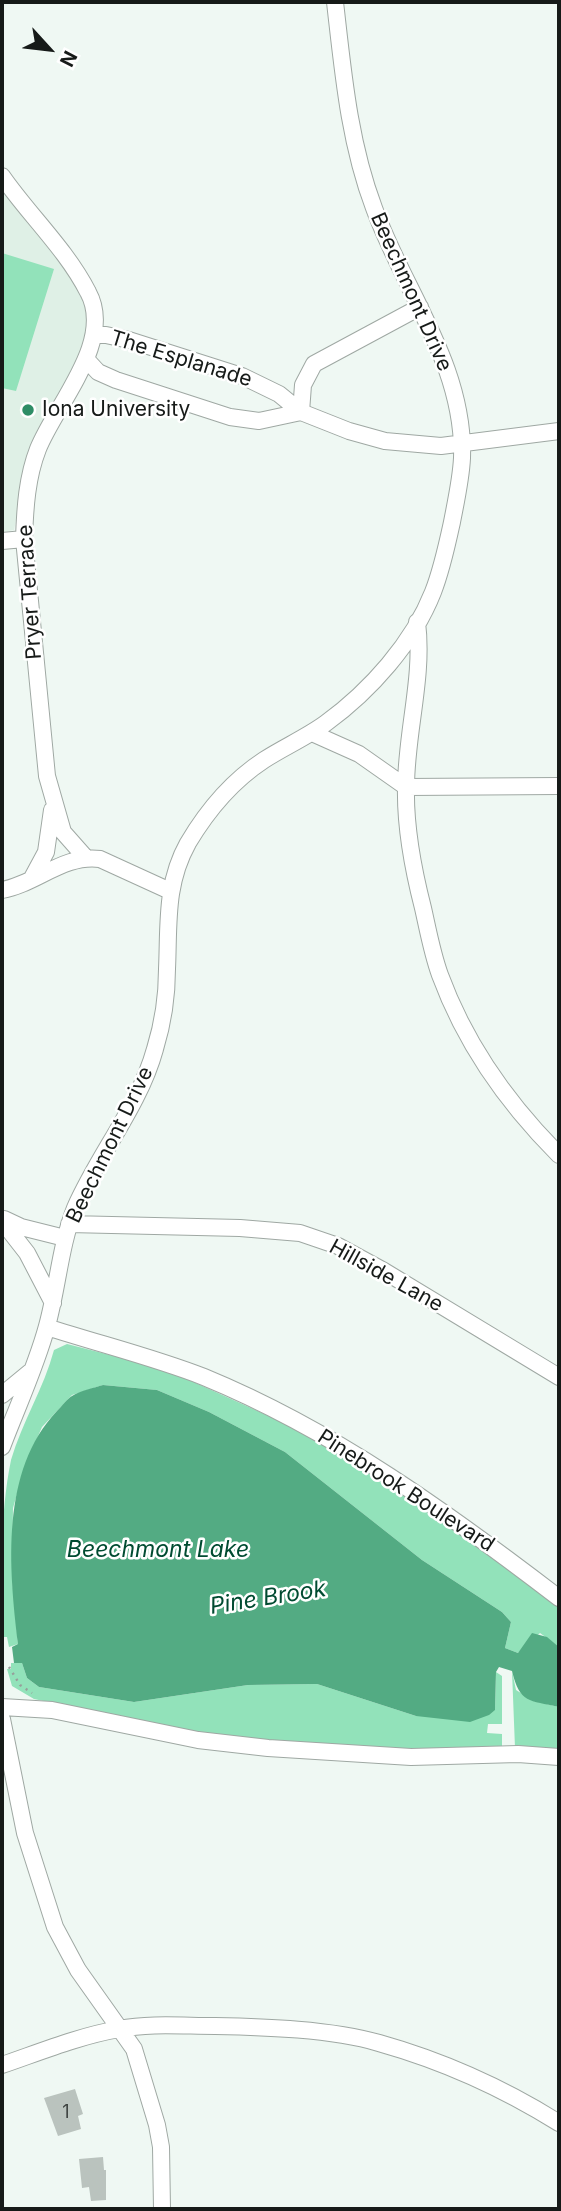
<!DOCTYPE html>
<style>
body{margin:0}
#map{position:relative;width:561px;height:2211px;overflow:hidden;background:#eff8f3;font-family:Inter,sans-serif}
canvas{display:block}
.frame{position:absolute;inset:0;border:4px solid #161a18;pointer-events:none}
.north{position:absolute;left:14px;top:14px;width:70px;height:70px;-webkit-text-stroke:5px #fff;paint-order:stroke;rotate:117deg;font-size:19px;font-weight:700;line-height:28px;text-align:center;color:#161a18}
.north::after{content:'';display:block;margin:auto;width:24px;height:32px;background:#161a18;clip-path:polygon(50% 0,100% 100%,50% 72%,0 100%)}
</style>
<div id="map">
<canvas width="561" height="2211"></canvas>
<div class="frame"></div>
<div class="north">N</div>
</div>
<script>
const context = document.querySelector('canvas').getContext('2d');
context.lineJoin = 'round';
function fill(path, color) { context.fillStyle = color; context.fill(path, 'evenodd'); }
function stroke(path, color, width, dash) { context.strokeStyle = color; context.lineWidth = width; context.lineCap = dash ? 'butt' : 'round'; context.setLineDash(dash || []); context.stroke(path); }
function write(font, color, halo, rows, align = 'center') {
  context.font = font + ' Inter,sans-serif'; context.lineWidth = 5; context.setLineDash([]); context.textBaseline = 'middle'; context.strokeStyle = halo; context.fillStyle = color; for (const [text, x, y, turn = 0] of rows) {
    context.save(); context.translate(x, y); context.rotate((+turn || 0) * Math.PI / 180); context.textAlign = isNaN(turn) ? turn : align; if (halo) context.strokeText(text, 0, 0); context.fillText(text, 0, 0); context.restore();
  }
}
const built = new Path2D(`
 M2,191L60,260L89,306V333L81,359L28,461L14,530L2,532Z`);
const green = new Path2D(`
 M2,253L54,269L16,391L2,388Z
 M67,1344L165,1369L326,1442L404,1491L559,1607V1647L540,1633L518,1653L505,1648L511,1622L502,1612L422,1560L285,1452L209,1412L157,1390L103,1385L72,1395L42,1427L25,1466L13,1508L12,1578L18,1644L9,1647L7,1637H4C0,1583 0,1513 11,1460C22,1422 44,1388 54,1350Z
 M11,1663H22L27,1678L39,1687L134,1702L248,1685L317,1684L416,1716L495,1710L496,1672L502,1676V1724H488L487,1733L502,1734V1746L433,1751L354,1749L212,1736L34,1699L12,1686L7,1669H11Z
 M512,1671L516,1690L534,1701L559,1707V1750L515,1748Z`);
const water = new Path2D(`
 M103,1385L157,1390L209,1412L285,1452L422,1560L502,1612L511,1622L505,1648L518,1653L532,1633L547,1637L559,1647V1707C529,1700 520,1704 512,1671L499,1667L496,1672L495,1710L489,1715L470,1722L416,1716L317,1684L248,1685L134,1702L39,1687L27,1678L22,1663H14L12,1647L18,1644C9,1568 0,1471 57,1411C62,1406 67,1399 72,1396C81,1390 94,1388 103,1385Z`);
const building = new Path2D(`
 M75,2089L83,2114L78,2116L81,2129L58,2136L44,2098Z
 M103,2157L104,2170H106V2200L91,2201L89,2187L82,2188L79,2159Z`);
const path = new Path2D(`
 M9,1667L20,1685L32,1693`);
const minor = new Path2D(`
 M2,176C29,215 66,249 88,292C115,341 56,404 38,449C27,477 25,508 24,539L47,776L63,832L86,858
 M94,335H106L129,340L242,376L279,394L301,412L349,431L385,441L441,446L559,431
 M86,359L98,372L116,380L230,417L259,421L301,412
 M301,412L303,385L314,364L420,307
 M2,541L24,539
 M417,622C424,677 406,732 406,787C405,827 413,869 423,908C428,930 432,953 440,975C465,1043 508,1104 559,1155
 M312,733L359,754L406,787L559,786
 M32,878L46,852L52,810
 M2,890C36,884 64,854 100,859L170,891
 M4,1219L21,1227L65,1238
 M2,1221L27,1253L53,1303
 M69,1224L240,1228L300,1233L338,1246L384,1271L559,1377
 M47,1327C99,1344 153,1357 204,1377C335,1431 448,1513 559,1598
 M2,1395L30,1372
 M2,1447C17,1407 36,1367 47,1326C58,1286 60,1246 75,1208C99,1153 139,1107 155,1049C163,1023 167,996 167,969C169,925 165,884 188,843C207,811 232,781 264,760C284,747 307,737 326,723C370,691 413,643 433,592C442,569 447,545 452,522C456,501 461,479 462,458C465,366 404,291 374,208C349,142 343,72 335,2
 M2,1707L52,1710L198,1740L268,1748L411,1757L518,1754L559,1757
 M2,1719L25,1833L55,1927L78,1970L134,2049L157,2125L161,2147L162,2209
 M2,2065C40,2052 79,2036 119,2029C150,2023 183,2026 215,2026C265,2027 331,2029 379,2043C443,2061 503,2088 559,2123`);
const markers = [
 [28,410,7,"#2e8d66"]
];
const numberNames = [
 ["1",66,2113]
];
const streetNames = [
 ["Beechmont Drive",411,292,66],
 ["The Esplanade",181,359,17],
 ["Pryer Terrace",30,592,-94],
 ["Beechmont Drive",110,1145,-64],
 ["Hillside Lane",386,1276,29],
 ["Pinebrook Boulevard",406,1491,33]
];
const poiNames = [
 ["Iona University",42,410]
];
const waterNames = [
 ["Beechmont Lake",158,1550],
 ["Pine Brook",268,1598,-9]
];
fill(built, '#dff0e6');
fill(green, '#92e2ba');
fill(water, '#53ab83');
fill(building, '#bac3be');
stroke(minor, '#9fa8a3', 18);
stroke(path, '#979e9a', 2.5, [2, 5]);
stroke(minor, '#fff', 16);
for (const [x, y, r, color] of markers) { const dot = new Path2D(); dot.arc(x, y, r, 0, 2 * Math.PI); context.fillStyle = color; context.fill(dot); stroke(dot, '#fff', 2.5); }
write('18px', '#3f4442', null, numberNames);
write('21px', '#161a18', '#fff', streetNames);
write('21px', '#161a18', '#fff', poiNames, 'left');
write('italic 23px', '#004b31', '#fff', waterNames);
</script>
